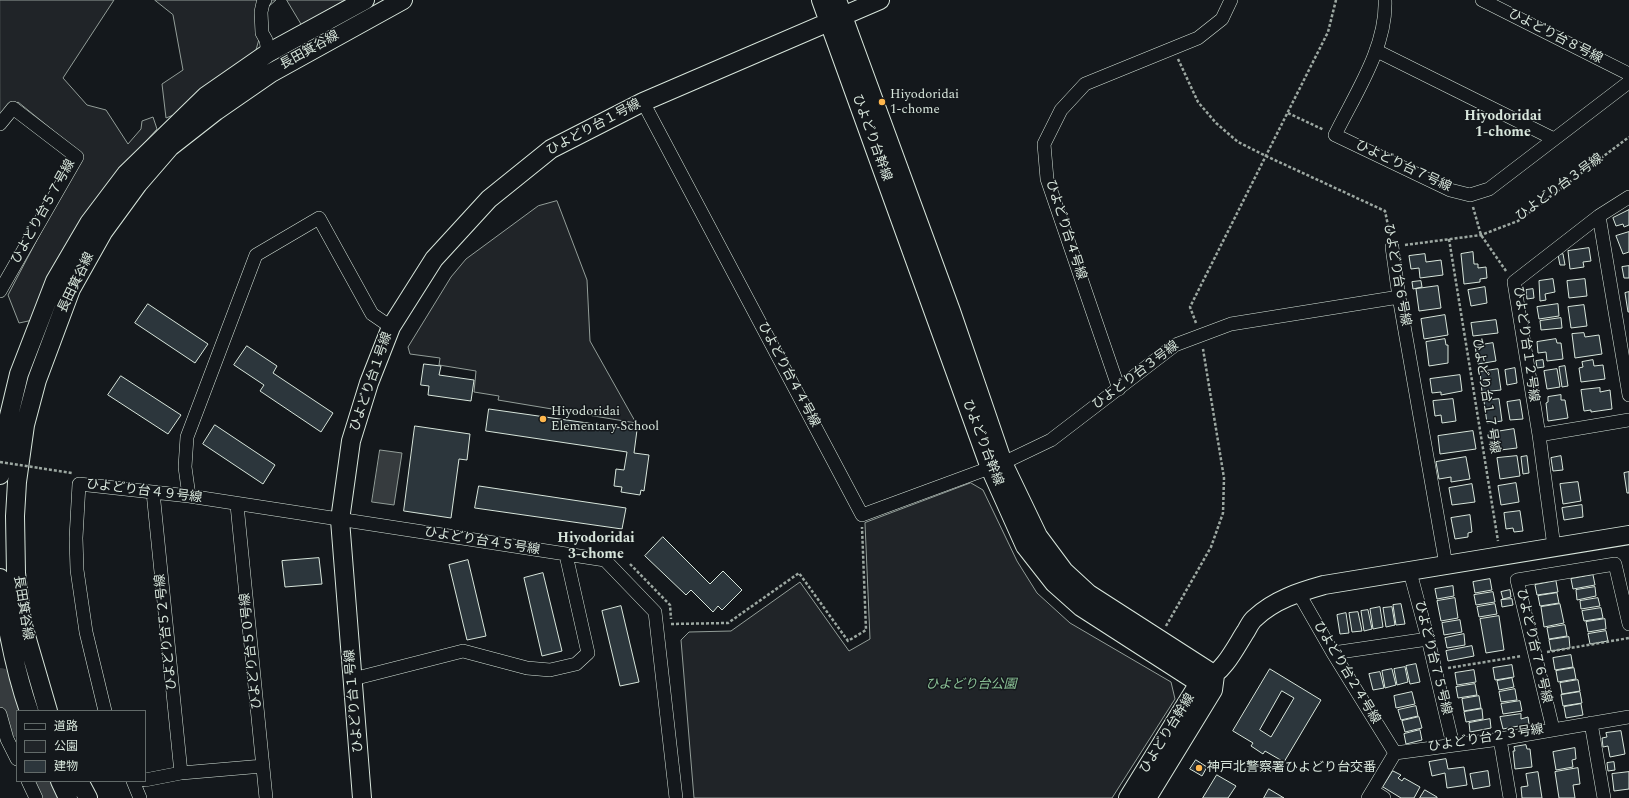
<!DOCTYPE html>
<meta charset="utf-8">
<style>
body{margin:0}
#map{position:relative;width:1629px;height:798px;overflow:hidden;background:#14181c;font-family:Spectral,"Noto Sans JP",serif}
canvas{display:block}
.legend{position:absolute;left:16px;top:710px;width:130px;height:72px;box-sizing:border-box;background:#14181c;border:1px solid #626a69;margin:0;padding:5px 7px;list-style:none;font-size:12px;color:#d8e6dc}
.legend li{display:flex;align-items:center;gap:8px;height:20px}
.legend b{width:20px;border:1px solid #626a69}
</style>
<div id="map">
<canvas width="1629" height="798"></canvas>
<ul class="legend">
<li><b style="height:5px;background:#14181c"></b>道路</li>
<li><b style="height:11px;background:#202428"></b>公園</li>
<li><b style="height:11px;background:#2c363c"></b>建物</li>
</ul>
</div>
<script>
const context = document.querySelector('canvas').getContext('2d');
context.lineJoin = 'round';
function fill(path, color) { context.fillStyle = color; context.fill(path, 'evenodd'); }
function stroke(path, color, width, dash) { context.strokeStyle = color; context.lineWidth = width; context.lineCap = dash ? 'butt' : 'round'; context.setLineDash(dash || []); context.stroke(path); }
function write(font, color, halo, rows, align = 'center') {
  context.font = font + ' Spectral,"Noto Sans JP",serif'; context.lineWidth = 3; context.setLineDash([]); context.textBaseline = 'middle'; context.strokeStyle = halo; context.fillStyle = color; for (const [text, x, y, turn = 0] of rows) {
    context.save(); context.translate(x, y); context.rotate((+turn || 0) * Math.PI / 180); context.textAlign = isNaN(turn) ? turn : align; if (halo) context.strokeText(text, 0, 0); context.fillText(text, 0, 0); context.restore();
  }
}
const green = new Path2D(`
 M0,0H114L63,78L87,105L106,110L128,144L141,129L142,121L153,117L157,129L118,172L33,320L19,323L8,295L82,154L18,102L0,116Z
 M155,0H276L268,7L256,50L210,84L181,112L166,118L162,84L183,70L173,15Z
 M287,0H345L302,25Z
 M557,201L587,280L590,341L636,423L498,400L499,396L474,392L476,371L439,365L440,358L410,354L408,347L451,277L466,259L538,206Z
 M971,483L983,490L1017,561L1037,593L1070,623L1171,682L1175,699L1112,798H694L681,640L689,632L731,631L800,582L849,651L870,639L865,523Z`);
const water = new Path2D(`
 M380,450L402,453L394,505L372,502Z`);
const river = new Path2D(`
 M0,681L17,724
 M40,781L48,798`);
const building = new Path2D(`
 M1629,210V225L1624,227L1623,224L1616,226L1613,218Z
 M1629,232V252L1623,254L1616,236Z
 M1589,248L1591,261L1583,262L1584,267L1570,269L1568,251Z
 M1473,252L1474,264H1478V268L1486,267L1487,278L1480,279V282L1464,284L1461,254Z
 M1425,254L1426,262L1441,260L1443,275L1420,278L1419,268L1411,269L1409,256Z
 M1563,254L1565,265H1560L1558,255Z
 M1629,266V278H1624L1622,267Z
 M1553,279L1555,292L1545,294L1546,300L1540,301L1539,281Z
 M1585,279L1587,296L1569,298L1567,281Z
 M1421,281L1422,287L1413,289L1412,282Z
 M1438,286L1441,308L1419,311L1416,289Z
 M1485,287L1487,303L1471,306L1468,290Z
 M1533,289L1534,298L1527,299L1526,290Z
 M1629,292V312H1628L1625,293Z
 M148,304L208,344L195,363L135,323Z
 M1558,304L1559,316L1539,319L1537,307Z
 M1584,305L1587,326L1571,328L1568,307Z
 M1445,315L1448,335L1424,339L1421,319Z
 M1561,318L1562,328L1541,330L1540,321Z
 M1496,320L1498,333L1473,336L1471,323Z
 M1584,333L1585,337L1599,335L1602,354L1575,358L1572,334Z
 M1445,339L1446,345H1448V363L1429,366L1426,342Z
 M1556,339L1557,343H1561L1563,359L1547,361L1546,352L1538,353L1537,342Z
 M1493,343L1496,361L1478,364L1475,346Z
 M247,346L277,366L273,373L333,413L321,432L260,391L264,385L234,365Z
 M1543,360L1544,367L1537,368L1536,361Z
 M1593,360L1594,366L1603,365L1605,379L1581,382L1579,368L1583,367L1582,362Z
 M424,364L441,366L439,375L474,380L471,401L428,395L429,386L421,385Z
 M1565,366L1568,386L1562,387L1559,367Z
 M1515,368L1517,383L1507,385L1505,370Z
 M1498,369L1501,390L1482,392L1480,372Z
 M1557,369L1560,387L1547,389L1544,371Z
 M1460,375L1462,391L1441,395V392L1432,393L1430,379Z
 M121,376L181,415L168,434L108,395Z
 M1600,388V392L1610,390L1612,409L1591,412V410L1584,411L1581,390Z
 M1561,395V400H1565L1568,418L1548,421L1546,403L1548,402V397Z
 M1453,399L1456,421L1442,423L1441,415L1435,416L1433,401Z
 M1499,399L1502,421L1487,423L1484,401Z
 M1520,400L1523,419L1510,420L1507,402Z
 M489,409L637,430L634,453L649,455L644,491L641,490L640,495L621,492L622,487L614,486L616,469L624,470L627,452L486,431Z
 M215,425L275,465L263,484L203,444Z
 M415,426L470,434L467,460L459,459L451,518L404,511Z
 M1514,429L1517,448L1492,451L1489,433Z
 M1473,431L1476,449L1440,454L1438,436Z
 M1517,456L1520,476L1500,479L1497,458Z
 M1527,456L1529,473L1523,474L1521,457Z
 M1561,456L1563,470L1553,471L1551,458Z
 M1466,457L1470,479L1451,482V477L1439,479L1436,462Z
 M1629,472V493H1627L1624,473Z
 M1578,482L1581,501L1563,504L1560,484Z
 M1516,483L1519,502L1501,505L1498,486Z
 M1472,484L1475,502L1452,505L1449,488Z
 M479,486L626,508L622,529L475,508Z
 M1582,505L1583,517L1564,520L1562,508Z
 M1520,511L1523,531L1514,532L1513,528L1506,529L1504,513Z
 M1470,515L1472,532L1468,533V537L1455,539L1451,518Z
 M663,537L710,584L723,571L742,590L722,610L718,606L713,612L691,590L686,595L645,556Z
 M319,558L322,584L285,587L282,561Z
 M468,560L486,636L467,640L449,565Z
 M543,573L562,651L542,656L524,578Z
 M1593,575L1595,585L1573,589L1571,579Z
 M1490,579L1492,590L1475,593L1473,582Z
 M1556,581L1558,592L1537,595L1535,585Z
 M1453,586L1454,596L1437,599L1435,589Z
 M1595,587L1596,596L1577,600L1576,590Z
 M1510,590L1511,597L1503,599L1501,592Z
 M1493,592L1495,602L1476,605L1474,595Z
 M1557,593L1559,603L1540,606L1538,596Z
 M1455,598L1458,618L1441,621L1437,601Z
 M1598,598L1600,606L1581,609L1580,601Z
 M1512,599L1513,605L1502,607L1501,600Z
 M1401,604L1405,624L1396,625L1393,605Z
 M1495,604L1497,614L1479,617L1477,607Z
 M1560,604L1564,623L1544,627L1541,607Z
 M621,606L639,682L620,686L602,611Z
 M1380,607L1383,627L1373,629L1370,609Z
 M1392,607L1395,625L1386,627L1383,608Z
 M1601,608L1603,618L1584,621L1582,611Z
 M1368,610L1372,629L1364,631L1361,611Z
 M1358,612L1362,631L1352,632L1349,613Z
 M1346,613L1349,633L1340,634L1337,615Z
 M1499,616L1504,650L1486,653L1480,619Z
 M1605,619L1606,629L1588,632L1586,622Z
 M1460,620L1462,632L1444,635L1442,623Z
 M1565,625L1567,636L1549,639L1547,628Z
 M1606,631L1608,641L1590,644L1588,634Z
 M1464,634L1465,645L1447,648L1445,638Z
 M1569,637L1570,648L1551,651L1549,640Z
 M1472,646L1474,656L1448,661L1446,651Z
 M1571,655L1573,667L1555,670L1553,658Z
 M1416,664L1420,682L1410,684L1406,666Z
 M1512,665L1514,677L1495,680L1493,668Z
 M1405,667L1408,682L1397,685L1394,669Z
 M1574,668L1576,679L1558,682L1556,671Z
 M1270,669L1321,700L1284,762L1265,751L1263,754L1251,746L1253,743L1233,731ZM1282,691L1294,698L1271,737L1260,730Z
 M1392,669L1396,685L1385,688L1382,671Z
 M1474,670L1476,682L1457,685L1455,673Z
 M1380,672L1384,688L1373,690L1369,674Z
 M1512,678L1514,687L1499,690L1497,681Z
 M1578,680L1580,691L1562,694L1560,683Z
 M1475,684L1477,695L1458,698L1456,687Z
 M1515,689L1517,700L1501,702L1499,692Z
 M1412,692L1415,704L1396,708L1394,696Z
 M1580,692L1582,703L1563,706L1561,695Z
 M1479,696L1481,708L1464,711L1462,699Z
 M1520,701L1522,711L1503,714L1501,704Z
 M1581,704L1583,715L1566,718L1564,707Z
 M1416,706L1418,716L1401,720L1398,710Z
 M1482,709L1483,719L1466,722L1464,712Z
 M1521,714V719L1528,717L1529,724L1503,729L1500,717Z
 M1419,717L1422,728L1405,732L1402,721Z
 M1490,719L1491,728L1470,732L1469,723Z
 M1420,730L1422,740L1406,744L1404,734Z
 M1621,731L1625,754L1610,757L1608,746L1603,747L1602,738L1607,737L1606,733Z
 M1526,745L1527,749H1530L1532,767L1515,769L1513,751H1515L1514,747Z
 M1575,748L1576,759L1572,760L1573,767L1556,770L1553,752Z
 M1446,759L1448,769L1464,767L1467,785L1447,788L1445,773L1432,776L1429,762Z
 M1196,760L1207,767L1202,776L1190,769Z
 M1614,762L1615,770L1608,771L1607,763Z
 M1578,768L1580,784L1573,785L1575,798H1559L1555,772Z
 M1393,771L1401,775L1398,778L1402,781L1404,778L1420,787L1414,798H1401L1383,787Z
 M1488,771L1490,786L1473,789L1470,774Z
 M1538,772L1542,798H1522L1521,787L1528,786L1526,774Z
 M1629,772V789L1614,791L1612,774Z
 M1217,775L1236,786L1228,798H1203Z
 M1269,789L1284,798H1264Z
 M1425,790L1437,797V798H1420Z`);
const path = new Path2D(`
 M1178,59L1198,102L1216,123L1238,142L1266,156L1385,211L1390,235
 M1288,113L1324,130
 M1473,207L1481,235L1506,271
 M1449,239L1498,541
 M1405,245L1481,235L1518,221L1629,137
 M1196,323L1190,307L1328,32L1336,0
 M39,468L72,473
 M630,564L670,605L671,619
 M671,624L728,623L799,573L848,641L866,630L862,527
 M1166,626L1211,547L1223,513L1224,478L1203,349
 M1547,652L1629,638
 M1448,668L1522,656`);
const street = new Path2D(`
 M265,0L263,3L261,12L262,33L266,40L268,53
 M1385,0C1387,47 1355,94 1335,135L1450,190L1470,195L1489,189L1629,82
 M1482,0L1629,74
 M1377,51L1554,139
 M643,102L862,515L1003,463L1051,440L1175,345L1231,324L1399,297
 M0,124L13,108L77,157L0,291
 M1599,216L1629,395
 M1392,247L1399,297L1446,565
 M1119,389L1047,179L1044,144L1061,110L1085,84L1198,38L1222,19L1231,0
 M1539,435L1629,420
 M153,492L181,773
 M189,496L185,467L187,437L256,255L319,218L372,314L391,327
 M237,505L266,798
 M1554,547L1539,435L1514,282L1599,216L1629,197
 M1410,572L1428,639L1453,745
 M1298,592L1333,653L1395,753
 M1333,653L1428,639
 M353,679L463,651L527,668L550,670L576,664L588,653L566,555
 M105,711L86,632L77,570L76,538L79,484L189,496L605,560L655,612L676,798
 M0,714L7,739L17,759
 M1591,723L1604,798
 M1553,729L1517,580L1615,564L1629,624
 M1500,739L1510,798
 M145,780L181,773L263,766
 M28,781L36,798
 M133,781L140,798
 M1373,791L1384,798
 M1368,798L1395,753L1500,739L1629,717`);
const secondary = new Path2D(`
 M821,0L990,468L1025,546L1054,583L1081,607L1199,683L1128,798
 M837,0L951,311L1003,463L1038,536L1064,571L1089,594L1215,675L1213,690L1147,798
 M0,475L8,420L19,374L55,281L89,223L126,174L206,96L268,53L365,0
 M0,578C6,624 14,668 29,711
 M1206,680C1225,670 1235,648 1246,631C1249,626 1251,621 1255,618C1274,600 1299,592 1324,585L1629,535
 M48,711L22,622L16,573L15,516L17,482L25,425L37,380L71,289L103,232L138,184L170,147L216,111L271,73L403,0
 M60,781L68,798
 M79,781L88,798
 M362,798L340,520L351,441L369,383L391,327L434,259L489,199L551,149L643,102L880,0`);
const pathBridge = new Path2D(`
 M0,462L39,468`);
const markers = [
 [882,102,4,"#ffb74d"],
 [543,419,4,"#ffb74d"],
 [1199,768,4,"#ffb74d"]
];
const streetNames = [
 ["ひよどり台８号線",1555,37,27],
 ["長田箕谷線",310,51,-29],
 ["ひよどり台１号線",594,128,-28],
 ["ひよどり台幹線",871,138,70],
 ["ひよどり台７号線",1403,167,25],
 ["ひよどり台３号線",1560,188,-36],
 ["ひよどり台５７号線",44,212,-61],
 ["ひよどり台４号線",1065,230,72],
 ["ひよどり台６号線",1396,275,80],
 ["長田箕谷線",77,283,-64],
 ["ひよどり台１２号線",1525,344,82],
 ["ひよどり台４４号線",788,375,62],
 ["ひよどり台３号線",1136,376,-37],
 ["ひよどり台１号線",372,382,-71],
 ["ひよどり台１７号線",1485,396,81],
 ["ひよどり台幹線",982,443,69],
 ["ひよどり台４９号線",144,492,7],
 ["ひよどり台４５号線",482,542,9],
 ["長田箕谷線",22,608,81],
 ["ひよどり台５２号線",167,632,-96],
 ["ひよどり台７６号線",1533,646,77],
 ["ひよどり台５０号線",252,651,-96],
 ["ひよどり台７５号線",1432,658,76],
 ["ひよどり台２４号線",1346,673,59],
 ["ひよどり台１号線",355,701,-95],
 ["ひよどり台幹線",1168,734,-58],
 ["ひよどり台２３号線",1486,739,-9]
];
const poiNames = [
 ["Hiyodoridai",890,95],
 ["1-chome",890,110],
 ["Hiyodoridai",551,412],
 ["Elementary School",551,427],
 ["神戸北警察署ひよどり台交番",1207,768]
];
const parkNames = [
 ["ひよどり台公園",971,685]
];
const neighbourhoodNames = [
 ["Hiyodoridai",1503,117],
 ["1-chome",1503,133],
 ["Hiyodoridai",596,539],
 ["3-chome",596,555]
];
fill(green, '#202428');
stroke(green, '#939e99', 1);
fill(water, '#363b3e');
stroke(water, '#939e99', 1);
stroke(river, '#363b3e', 26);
fill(building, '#2c363c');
stroke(building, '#d8e6dc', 1);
stroke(street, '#d8e6dc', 14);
stroke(secondary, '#d8e6dc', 20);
stroke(path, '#9da8a2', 2.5, [3, 2]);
stroke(street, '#14181c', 13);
stroke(secondary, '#14181c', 18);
stroke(pathBridge, '#9da8a2', 2.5, [3, 2]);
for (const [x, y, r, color] of markers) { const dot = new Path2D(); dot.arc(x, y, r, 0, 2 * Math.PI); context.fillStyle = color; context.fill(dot); stroke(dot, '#14181c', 1.5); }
write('13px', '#d8e6dc', '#14181c', streetNames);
write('13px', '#d8e6dc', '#14181c', poiNames, 'left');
write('italic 13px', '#8ac095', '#14181c', parkNames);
write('bold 14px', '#d8e6dc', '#14181c', neighbourhoodNames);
</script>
